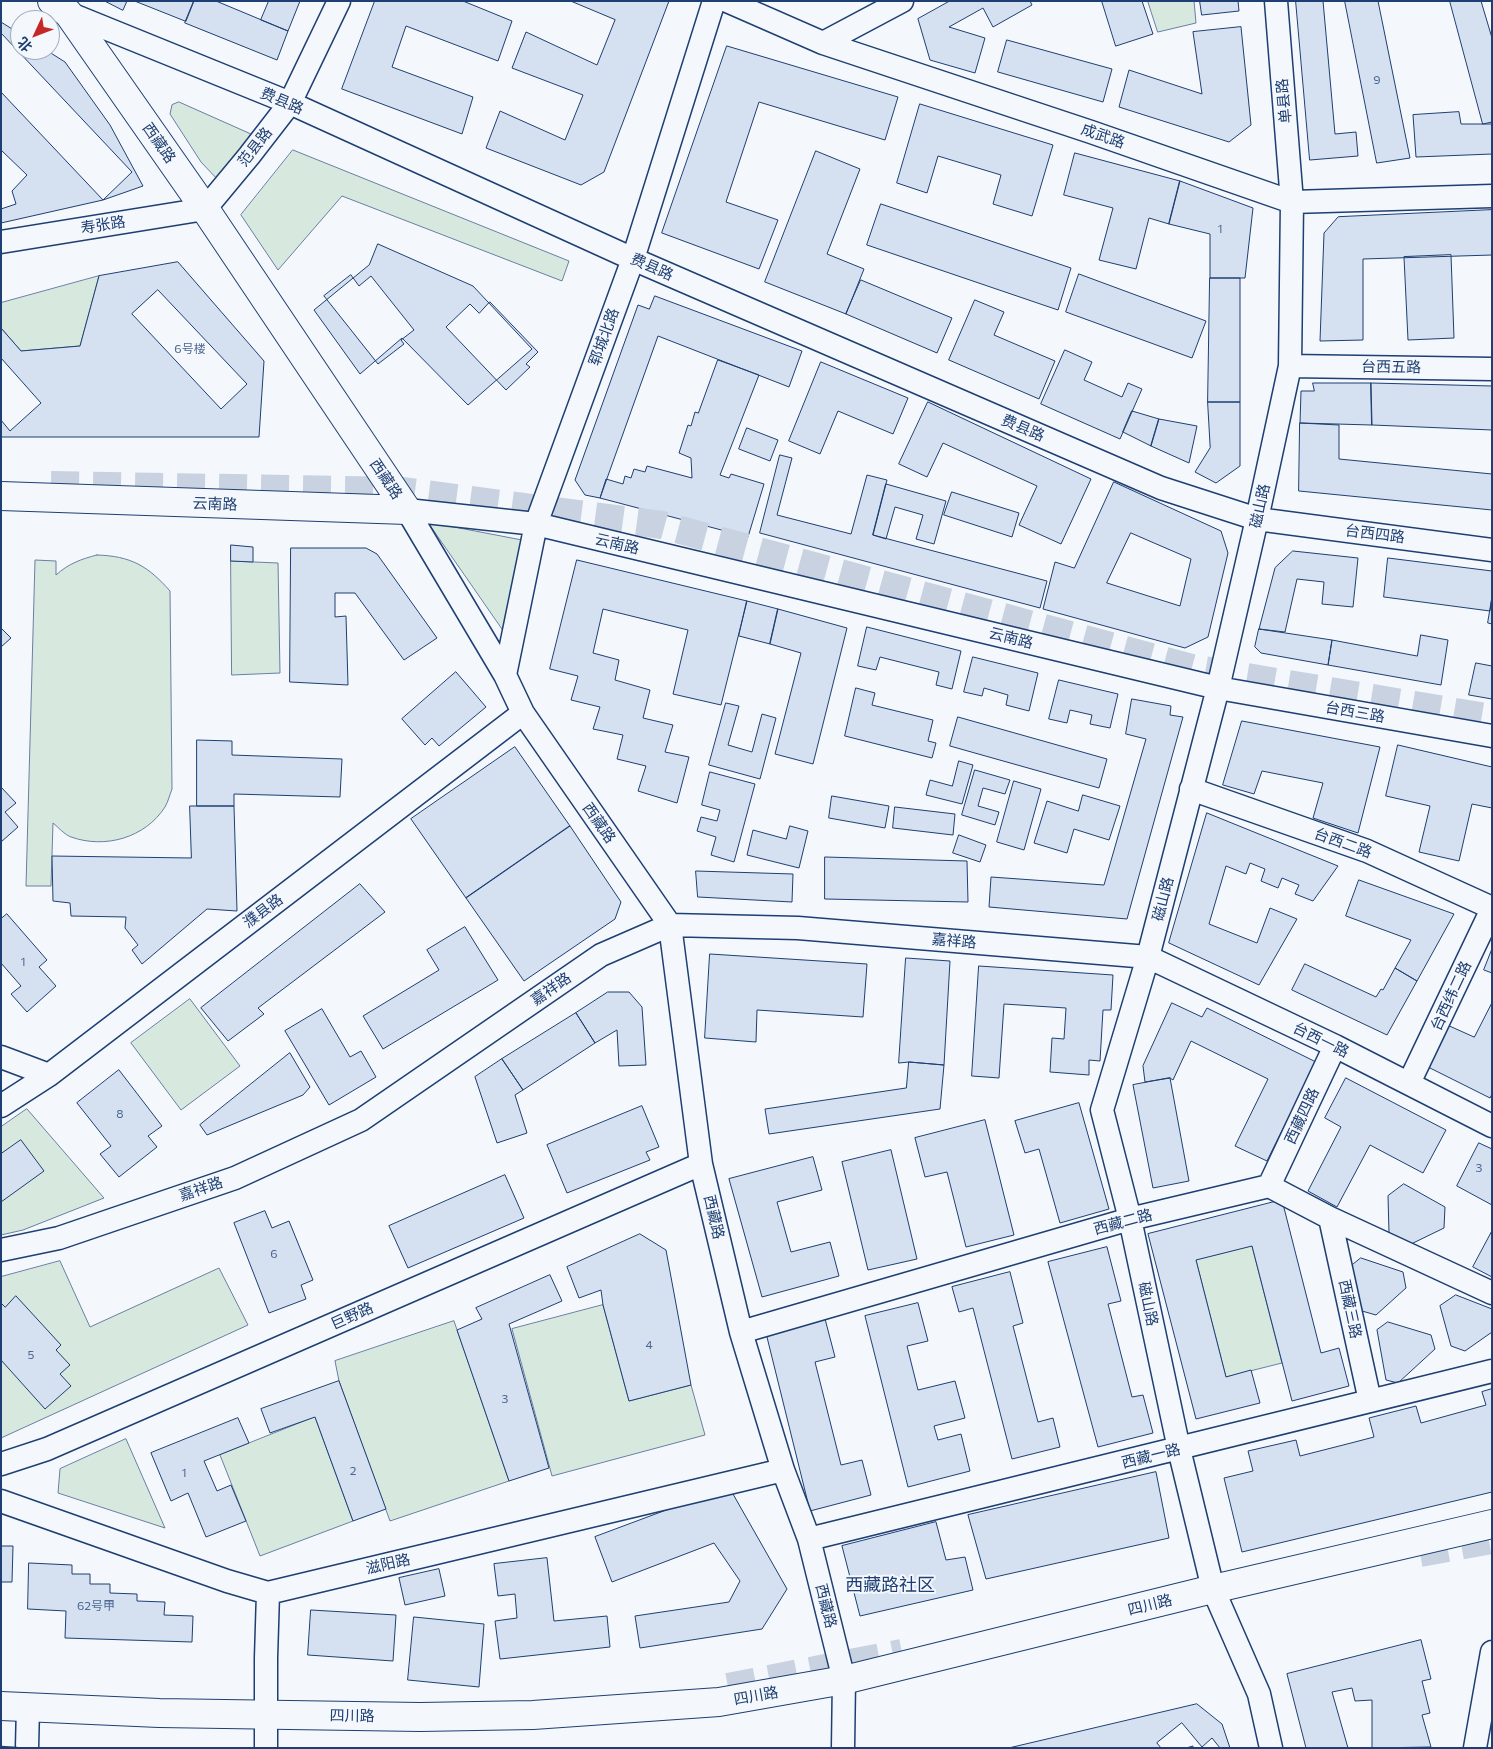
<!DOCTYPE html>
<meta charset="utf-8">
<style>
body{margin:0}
#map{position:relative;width:1493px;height:1749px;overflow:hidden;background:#f4f7fb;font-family:Commissioner,"Noto Sans SC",sans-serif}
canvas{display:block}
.frame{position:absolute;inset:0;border:2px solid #1d3f73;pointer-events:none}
.north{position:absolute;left:10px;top:10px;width:50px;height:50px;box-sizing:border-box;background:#f4f7fb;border:1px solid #9eadc5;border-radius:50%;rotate:227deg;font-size:14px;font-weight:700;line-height:20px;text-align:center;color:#1d3f73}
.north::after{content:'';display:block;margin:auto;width:18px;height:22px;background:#c62828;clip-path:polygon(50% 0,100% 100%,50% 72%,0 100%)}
</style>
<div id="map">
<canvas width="1493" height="1749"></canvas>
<div class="frame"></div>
<div class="north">北</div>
</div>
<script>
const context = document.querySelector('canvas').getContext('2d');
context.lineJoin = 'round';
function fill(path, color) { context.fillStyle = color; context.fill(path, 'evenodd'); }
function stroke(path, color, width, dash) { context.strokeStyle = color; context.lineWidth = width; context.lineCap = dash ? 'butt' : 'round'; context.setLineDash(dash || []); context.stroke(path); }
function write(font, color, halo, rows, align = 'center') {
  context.font = font + ' Commissioner,"Noto Sans SC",sans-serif'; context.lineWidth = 4; context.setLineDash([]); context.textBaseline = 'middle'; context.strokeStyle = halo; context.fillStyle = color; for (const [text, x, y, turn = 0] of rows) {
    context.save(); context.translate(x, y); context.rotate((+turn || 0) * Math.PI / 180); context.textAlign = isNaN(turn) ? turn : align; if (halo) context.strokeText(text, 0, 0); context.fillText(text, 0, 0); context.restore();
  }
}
const green = new Path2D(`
 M1148,1H1194L1196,23L1158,32Z
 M179,102L251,134L219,181L201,162L170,114L172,105Z
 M293,150L569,261L562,281L342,196L278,270L241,215Z
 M99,276L80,346L21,351L1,328V303Z
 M428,522L522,540L503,630Z
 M97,555C131,556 148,566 170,591L172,789C170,794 168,802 165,807C145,838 105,849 71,837C65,835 58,827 53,823L51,886H26L35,560L56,561V575C68,564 81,559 97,555Z
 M231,561L278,563L280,673L232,675Z
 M190,999L240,1066L181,1110L131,1043Z
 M27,1109L104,1198L23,1230L1,1235V1127Z
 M1252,1246L1282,1363L1226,1377L1196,1260Z
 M60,1261L90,1327L219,1268L248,1325L1,1438V1277Z
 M603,1305L629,1401L691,1385L705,1435L552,1476L512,1329Z
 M454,1321L509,1481L390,1521L339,1381L335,1361Z
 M315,1417L353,1521L260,1556L220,1455Z
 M126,1439L165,1528L58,1493L60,1469Z`);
const building = new Path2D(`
 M105,1H127L123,10Z
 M135,1H194L186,21Z
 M194,1H216L288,31L277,60L185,23Z
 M269,1H300L288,31L261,20Z
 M375,1H463L512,21L498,61L406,26L392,67L473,97L462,134L342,89Z
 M571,1H669L604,172L581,185L486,148L500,111L565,140L583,95L512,68L526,32L597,65L615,20Z
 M950,1H1030L1032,5L993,27L983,8L949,27L985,38L975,73L930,60L918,19Z
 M1102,1H1142L1153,34L1116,46Z
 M1200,1H1238L1239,11L1202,15Z
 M1296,1H1323L1335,134L1356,132L1358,156L1310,160Z
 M1345,1H1378L1410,158L1377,163Z
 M1450,1H1481L1492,38V122L1483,124Z
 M1,22L20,34V50H46L65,62L110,125L143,186L103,200L1,223Z
 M1241,27L1251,125L1229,142L1119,107L1129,70L1202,94L1193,32Z
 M1,33L132,172L103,200L1,92Z
 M1007,40L1112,69L1103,102L998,72Z
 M727,46L898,97L885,140L759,102L726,202L778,220L759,269L662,233Z
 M920,104L1053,145L1032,216L993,204L1001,175L938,156L927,193L897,183Z
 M1459,112L1461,124H1492V154L1416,157L1413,115Z
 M1,150L27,175L12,191L16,204L1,209Z
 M816,151L860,169L827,254L864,269L846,314L765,282Z
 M1075,153L1180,181L1169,224L1149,218L1136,269L1099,260L1113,208L1064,195Z
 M1180,181L1253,208L1245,278H1210V234L1169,224Z
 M881,204L1071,268L1058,310L867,245Z
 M1492,210V255L1363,259V340L1320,341L1324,233L1338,217Z
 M378,244L473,286L532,349L468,405L402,338L360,374L314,310L369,265Z
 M1451,255L1454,338L1408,340L1404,257Z
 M178,262L264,361L259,437H1V328L21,351L80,346L99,276Z
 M1079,274L1206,321L1192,358L1066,312Z
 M351,275L359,286L371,276L414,330L401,340L404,344L378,364L324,296Z
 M1210,278H1240V402H1208Z
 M861,280L952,318L937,353L846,314Z
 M158,290L247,384L221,409L132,314Z
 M655,296L802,351L789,387L658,336L600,498L585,495L575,480L638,305L649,309Z
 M975,300L1004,312L994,335L1055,361L1039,399L949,360Z
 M490,302L538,352L526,364L530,367L506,390L446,327L470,304L479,313Z
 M1065,350L1092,362L1084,380L1122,397L1128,383L1142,389L1120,439L1041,404Z
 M1,358L41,403L10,431L1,420Z
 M718,360L759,375L720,475L729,478L731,474L764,484L748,537L600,498L606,479L623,484L625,476L631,478L634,469L645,472L647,466L692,478L691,458L679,453L688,425L691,426L695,412L698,413Z
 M821,362L908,398L893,434L838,411L820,454L789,441Z
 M1313,383H1371L1372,425L1300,423L1301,391H1314Z
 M1371,383L1492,386V430L1372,425Z
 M928,402L1091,479L1061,544L1019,525L1037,486L943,443L927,477L899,464Z
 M1208,402H1240V466L1216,483L1195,472L1210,448Z
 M1132,411L1159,419L1151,446L1123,432Z
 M1159,419L1197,426L1189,463L1151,446Z
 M1300,423L1339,425V459L1492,474V510L1299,491Z
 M747,428L778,440L770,461L739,449Z
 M780,455L792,458L777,515L851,534L867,475L887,480L873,535L1047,581L1040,608L760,533Z
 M1114,482L1221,531L1228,553L1208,637L1185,648L1043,609L1055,562L1074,568ZM1131,533L1191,559L1180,606L1107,583Z
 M886,484L946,501L934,544L916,539L923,515L895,507L886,539L873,535Z
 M952,492L1019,513L1012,537L944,515Z
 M231,545L253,547V562L231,561Z
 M291,548H366L377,554L437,638L404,660L355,593H335V617L346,616L348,685L290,682Z
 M1293,551L1358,558L1353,607L1322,604L1324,582L1297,579L1285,632L1259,629L1275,568Z
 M1388,558L1492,571V597L1490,611L1384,597Z
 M577,560L747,601L721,705L673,694L688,630L603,609L593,653L619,660L615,680L650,690L643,718L673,725L665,752L689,757L677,803L638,791L646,766L617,759L623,735L593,729L600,707L571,700L578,676L550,669Z
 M1492,597V624L1488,623Z
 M747,601L778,609L770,644L739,636Z
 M778,609L847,628L813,764L775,754L801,653L770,644Z
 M867,627L961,651L952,689L936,685L939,672L880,657L876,670L858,666Z
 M1,628L11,638L1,647Z
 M1259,629L1332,640L1328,665L1261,653L1255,647Z
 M1421,635L1448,640L1441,685L1328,665L1332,640L1417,656Z
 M973,657L1038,673L1029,711L1006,705L1008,695L984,688L982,696L964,692Z
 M1476,663L1492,666V699L1469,695Z
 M456,672L486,707L439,746L432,738L425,745L402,719Z
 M1059,680L1118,694L1110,728L1090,724L1092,715L1070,710L1067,723L1049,719Z
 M856,688L875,693L872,705L933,720L928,741L936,743L932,758L845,736Z
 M1132,699L1171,706L1170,715L1183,717L1127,919L989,907L991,877L1104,885L1146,739L1126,734Z
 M726,703L739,706L728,745L752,752L762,714L776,718L760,779L709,765Z
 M958,717L1107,759L1099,788L950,746Z
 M1242,721L1380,747L1358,833L1313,818L1323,783L1262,771L1254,794L1223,785Z
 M197,740L232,741V755L342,759L340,797L234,794V806H197Z
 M1398,745L1492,767V808L1472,804L1459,861L1419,852L1430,806L1386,796Z
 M515,747L570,826L466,898L411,819Z
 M959,761L973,765L962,804L926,795L930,780L952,786Z
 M975,770L1010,780L1005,794L983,788L978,806L999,812L995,825L962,815Z
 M710,772L755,784L734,862L711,855L716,837L697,831L701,817L717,821L720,810L702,805Z
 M1014,781L1041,789L1024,850L997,842Z
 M1,787L16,803L5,812L18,827L1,842Z
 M1083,795L1120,806L1109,840L1074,829L1067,853L1034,843L1047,801L1078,811Z
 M832,796L889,806L885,828L829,818Z
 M190,806H234L237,911L207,909L142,964L132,950L138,945L125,928L126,917L71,916L70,903L53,901L52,856L191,858Z
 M895,807L955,814L953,835L893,828Z
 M1207,813L1338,866L1313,901L1295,894L1299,885L1282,878L1278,888L1261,881L1265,869L1250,863L1246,874L1226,866L1209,924L1257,943L1270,908L1297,919L1259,985L1169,943Z
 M570,826L621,902L615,919L524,981L466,898Z
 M790,826L808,831L799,868L747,855L753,830L786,839Z
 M959,835L986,845L980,862L953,853Z
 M825,857L967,861L968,902L825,899Z
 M696,871L793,874L792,902L698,897Z
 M1359,880L1454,914L1417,981L1395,968L1411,940L1346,916Z
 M360,884L385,912L258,1008L264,1014L228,1041L201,1008Z
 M7,914L47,960L39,967L56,986L27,1012L11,994L21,986L1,963V919Z
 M465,927L498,980L383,1049L363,1016L439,970L427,950Z
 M1492,949V973L1484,970Z
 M710,954L867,964L863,1017L757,1010L756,1042L705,1038Z
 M906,958L950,961L944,1065L909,1062L899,1063Z
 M1305,964L1376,997L1381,989L1383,990L1395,968L1417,981L1387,1035L1292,990Z
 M979,966L1113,975L1111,1010H1103L1100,1061L1089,1060V1075L1050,1072L1052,1038L1064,1039L1066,1008L1004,1004L999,1078L972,1076Z
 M608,992H629L642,1007L646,1065L619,1066L617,1030L595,1043L576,1013Z
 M1172,1003L1202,1017L1207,1008L1316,1062L1267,1161L1235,1146L1268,1079L1191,1041L1173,1080L1170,1078L1145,1082L1143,1066Z
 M1492,1003V1094L1490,1098L1428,1067L1445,1024L1474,1037Z
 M322,1009L350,1057L361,1051L376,1077L329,1105L285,1031Z
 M576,1013L595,1043L523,1090L502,1059Z
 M290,1053L310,1087L303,1095L207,1135L200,1125Z
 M502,1059L523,1090L515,1095L527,1133L497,1143L475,1077Z
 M909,1062L944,1065L940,1109L769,1134L765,1109L906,1088Z
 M119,1070L162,1126L148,1136L157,1147L119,1177L100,1154L111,1146L77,1103Z
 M1170,1078L1189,1181L1153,1188L1133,1085Z
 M1346,1078L1446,1130L1423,1173L1370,1145L1337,1207L1308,1191L1341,1127L1325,1118Z
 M1079,1103L1109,1209L1060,1223L1039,1149L1025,1153L1015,1121Z
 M642,1106L659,1147L646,1152L650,1160L567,1193L547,1145Z
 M985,1120L1014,1235L966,1247L947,1172L925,1177L915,1138Z
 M21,1140L44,1171L1,1202V1154Z
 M1479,1143L1492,1149V1205L1457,1186Z
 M891,1150L917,1259L868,1270L842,1162Z
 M813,1157L822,1190L777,1202L791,1252L830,1242L839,1276L762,1297L729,1179Z
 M505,1175L524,1218L408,1268L389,1226Z
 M1404,1184L1445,1207L1444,1228L1409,1245L1389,1233L1388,1196Z
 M1282,1200L1321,1353L1339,1348L1349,1386L1292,1401L1252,1246L1196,1260L1226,1377L1251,1370L1260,1403L1196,1419L1148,1234Z
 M265,1211L272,1228L289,1221L313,1280L301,1285L306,1299L269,1313L234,1223Z
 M1492,1231V1277L1473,1267Z
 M640,1234L666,1250L691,1385L629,1401L603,1305L601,1290L579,1298L567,1267Z
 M1107,1247L1121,1301L1108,1304L1132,1397L1143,1395L1153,1433L1098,1447L1048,1262Z
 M1361,1258L1403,1272L1406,1288L1376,1315L1362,1311L1350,1267Z
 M1010,1272L1023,1323L1013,1326L1038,1422L1053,1418L1060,1447L1012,1459L973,1308L959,1312L952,1287Z
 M550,1275L562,1301L509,1324L549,1468L509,1481L457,1330L482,1319L476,1308Z
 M1456,1295L1492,1309V1332L1465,1351L1451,1346L1440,1306Z
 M16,1296L61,1345L56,1350L70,1365L60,1374L71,1386L45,1409L1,1360V1303L5,1307Z
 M918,1303L928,1341L907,1346L918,1390L955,1381L965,1418L934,1426L938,1440L961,1434L970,1471L908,1487L865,1316Z
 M824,1315L835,1357L815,1362L841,1465L862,1460L871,1495L810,1511L765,1329Z
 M1388,1322L1431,1335L1435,1349L1398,1383L1386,1380L1377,1330Z
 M339,1381L386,1509L353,1521L315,1417L270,1433L261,1409Z
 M1492,1389V1492L1242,1552L1224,1478L1253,1471L1248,1451L1296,1440L1300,1456L1351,1443L1374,1437L1369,1418L1416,1406L1421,1423L1486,1405L1482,1392Z
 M238,1418L249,1443L204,1461L217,1491L231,1485L246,1521L206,1537L188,1493L171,1501L151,1453Z
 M1156,1472L1169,1538L986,1579L968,1515Z
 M729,1487L787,1589L762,1629L640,1648L635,1616L729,1602L740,1581L714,1543L612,1582L595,1537Z
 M936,1522L946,1560L965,1557L973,1590L860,1616L842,1546Z
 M1,1546H13L12,1582H1Z
 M547,1558L554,1621L607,1616L610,1647L500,1659L495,1621L517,1618L515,1594L498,1596L494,1564Z
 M29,1563L72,1565V1574H90V1584H110V1593L137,1594V1601L165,1602L164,1615L193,1616L192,1642L65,1638L66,1611L28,1609Z
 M439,1569L445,1596L405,1605L399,1578Z
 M311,1610L396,1615L393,1661L308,1655Z
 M414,1617L484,1624L479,1687L408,1680Z
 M1421,1640L1431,1679L1422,1681L1430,1713L1422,1715L1431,1747L1372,1748V1700L1355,1701L1352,1688L1332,1692L1348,1748H1306L1287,1674Z
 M1197,1704L1222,1724L1230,1748H1193V1746L1186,1748H1009Z
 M1182,1723L1202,1747L1212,1738L1220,1748H1161L1157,1743Z`);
const highwayTunnel = new Path2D(`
 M51,485L402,491L662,525L1192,668L1492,718
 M1420,1553L1492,1540
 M728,1687L902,1653`);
const minor = new Path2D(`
 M727,1L823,43L1091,132L1292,202L1492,196
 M68,13L290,103L633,259L1161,488L1257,519L1492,550
 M823,43L902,1
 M1,242L205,209L249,156L290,103L339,1
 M1290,366L1492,369
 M407,510L505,675L523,713L670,925L701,1164L741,1332L783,1470L809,1539L844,1680L843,1748
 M407,510L536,524L1218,688L1492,736
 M505,675L536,524L633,259L714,1
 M1191,789L1367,851L1492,908
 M1,1057L49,1075
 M1409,1083L1492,909
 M1,1106L49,1075L523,713
 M1269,1186L1335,1046
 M1330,1218L1370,1401
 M1,1250L59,1238L235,1178L361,1120L601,955L670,925L798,928L1148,957L1335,1046L1492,1126
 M741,1332L1130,1219L1269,1186L1330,1218L1492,1293
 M1,1464L47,1449L701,1164
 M1,1501L227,1581L268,1593L783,1470
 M809,1539L1492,1371
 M27,1748L28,1706
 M266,1748V1658L268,1593
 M1271,1748L1259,1694L1213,1589L1179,1449L1130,1219L1102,1110L1148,957L1218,688L1257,519L1290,366L1292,202L1276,1
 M1475,1748L1492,1652`);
const major = new Path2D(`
 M52,1L68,13L205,209L407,510
 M1,496L407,510
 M1,1706L159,1713L420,1717L533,1715L719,1702L844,1680L1213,1589L1492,1524`);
const wall = new Path2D(`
 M1,1747L17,1748`);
const numberNames = [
 ["9",1377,80],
 ["1",1220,229],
 ["6号楼",190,349],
 ["1",23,962],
 ["8",120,1114],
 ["3",1479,1168],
 ["6",274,1254],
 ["4",649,1345],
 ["5",31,1355],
 ["3",505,1399],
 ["2",353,1471],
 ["1",184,1473],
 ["62号甲",96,1606]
];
const streetNames = [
 ["费县路",282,101,23],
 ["单县路",1284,101,-95],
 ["成武路",1103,136,19],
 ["西藏路",159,143,55],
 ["范县路",255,147,-52],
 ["寿张路",103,225,-9],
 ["费县路",652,267,24],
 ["郓城北路",604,337,-70],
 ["台西五路",1391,367,1],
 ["费县路",1023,428,23],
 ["西藏路",386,479,56],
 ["云南路",215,504,2],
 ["磁山路",1260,506,-78],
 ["台西四路",1375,534,7],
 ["云南路",617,544,13],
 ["云南路",1011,638,14],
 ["台西三路",1355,712,10],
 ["西藏路",599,823,55],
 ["台西二路",1343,843,20],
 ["磁山路",1163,899,-76],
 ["濮县路",263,911,-37],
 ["嘉祥路",954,941,5],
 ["嘉祥路",551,989,-35],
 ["台西纬二路",1451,996,-65],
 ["台西一路",1321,1040,26],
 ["西藏四路",1302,1116,-65],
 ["嘉祥路",201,1189,-19],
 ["西藏路",714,1217,77],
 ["西藏二路",1123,1222,-15],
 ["磁山路",1148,1304,78],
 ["西藏三路",1350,1309,78],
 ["巨野路",352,1316,-24],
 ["西藏一路",1151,1456,-14],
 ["滋阳路",388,1564,-13],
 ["四川路",1150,1605,-14],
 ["西藏路",826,1606,76],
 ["四川路",756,1696,-10],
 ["四川路",352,1716,1]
];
const quarterNames = [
 ["西藏路社区",890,1585]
];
fill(green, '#d7e8df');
stroke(green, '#687fa3', 1);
fill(building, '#d5e0f0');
stroke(building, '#1d3f73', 1);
stroke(highwayTunnel, '#c9d2e0', 28, [28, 14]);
stroke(minor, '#1d3f73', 25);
stroke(major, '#1d3f73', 30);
stroke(minor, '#f4f7fb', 22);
stroke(major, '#f4f7fb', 28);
stroke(wall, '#1d3f73', 2.5);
write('12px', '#4b6792', null, numberNames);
write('15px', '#1d3f73', '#f4f7fb', streetNames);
write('18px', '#1d3f73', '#f4f7fb', quarterNames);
</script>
